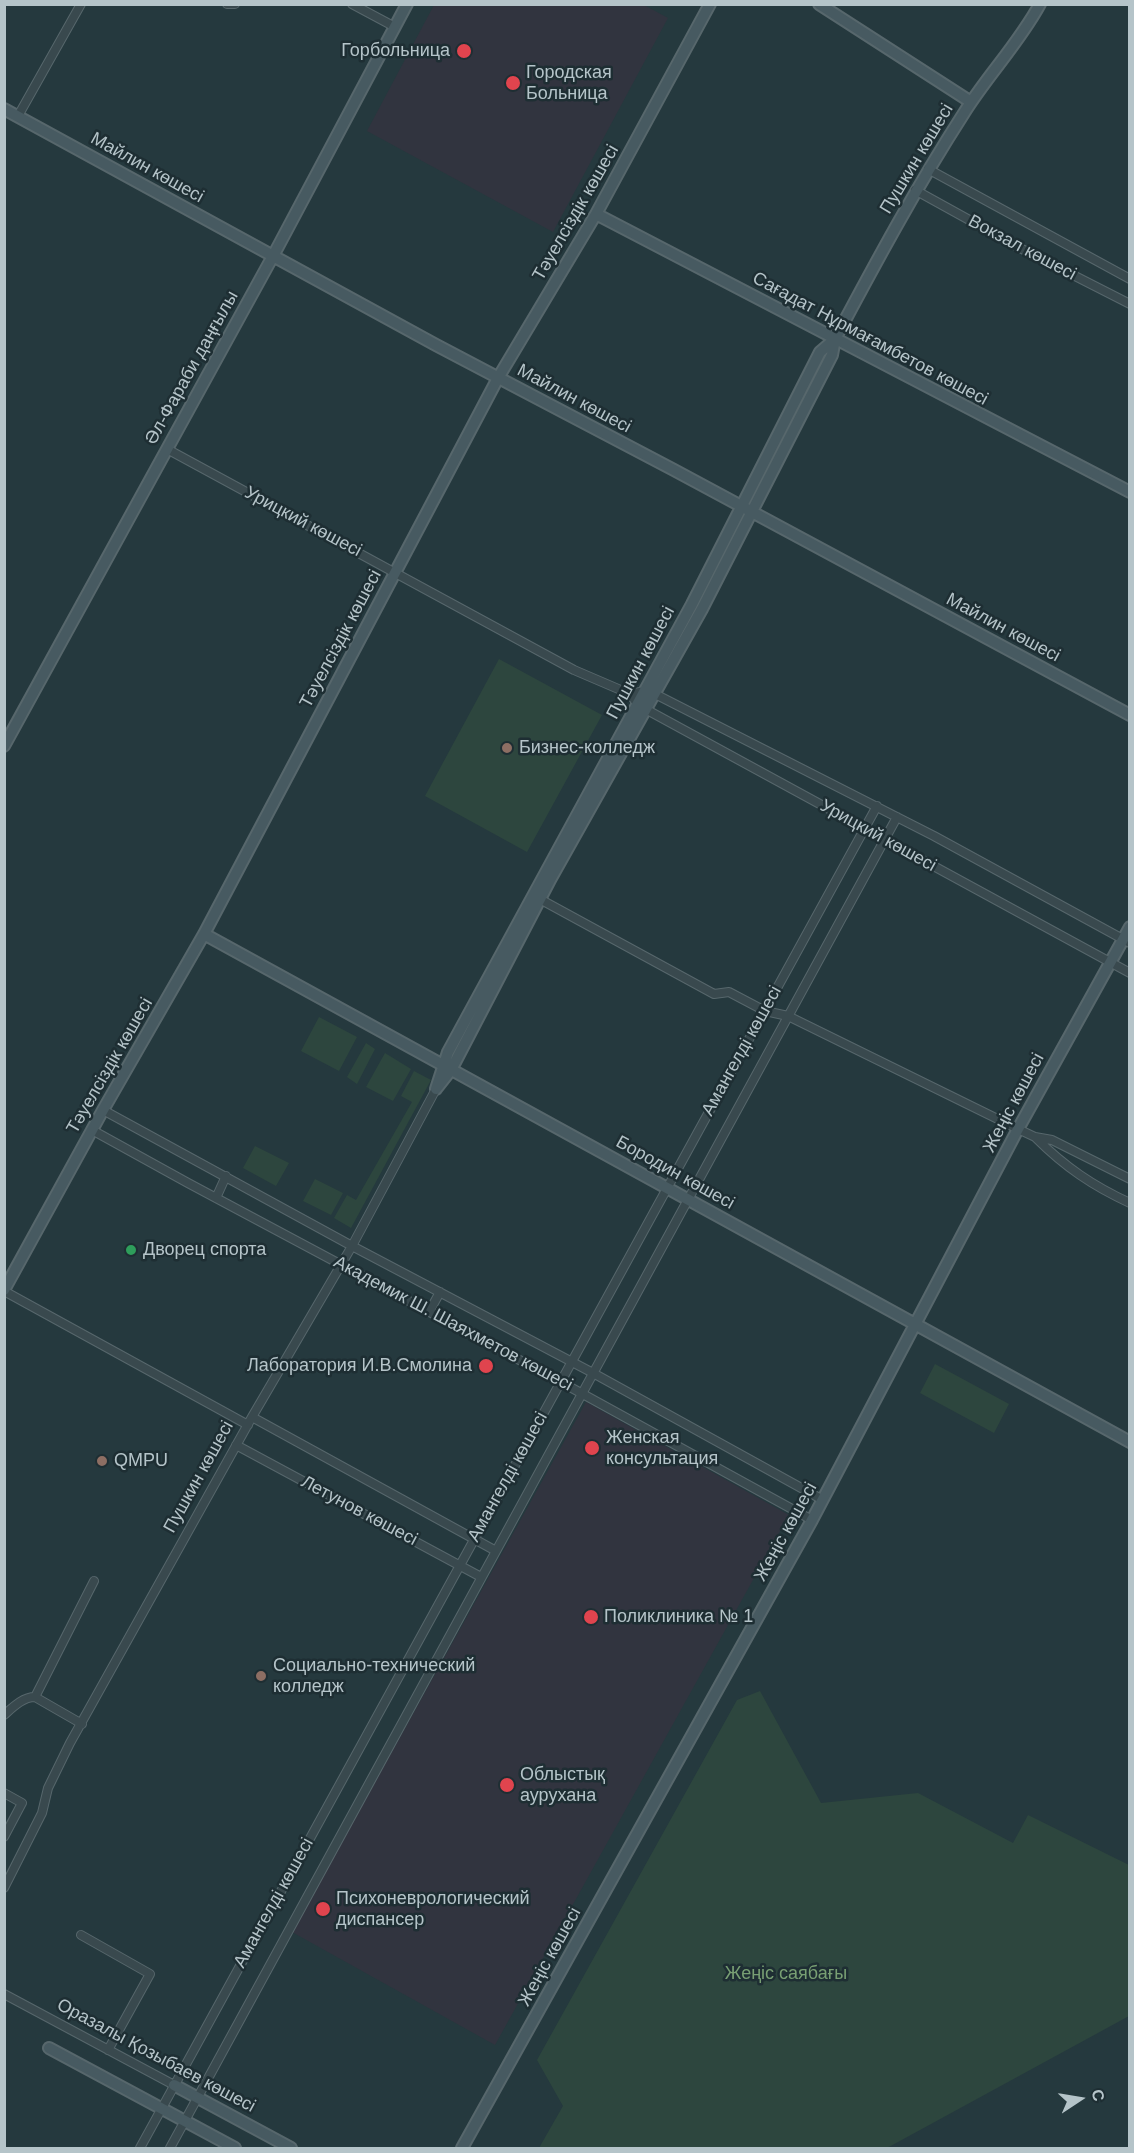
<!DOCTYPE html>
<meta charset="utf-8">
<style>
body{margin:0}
#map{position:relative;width:1134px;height:2153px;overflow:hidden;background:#25393e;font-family:Arial,sans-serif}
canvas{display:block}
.frame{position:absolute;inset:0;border:6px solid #b5c4c9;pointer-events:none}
.north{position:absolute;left:1050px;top:2069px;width:60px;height:60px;-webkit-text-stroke:4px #1e2e33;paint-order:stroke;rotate:78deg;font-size:16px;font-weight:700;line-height:24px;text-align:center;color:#b5c4c9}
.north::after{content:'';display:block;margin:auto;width:21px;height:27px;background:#b5c4c9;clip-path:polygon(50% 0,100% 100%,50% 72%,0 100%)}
</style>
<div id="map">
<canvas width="1134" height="2153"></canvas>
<div class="frame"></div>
<div class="north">С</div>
</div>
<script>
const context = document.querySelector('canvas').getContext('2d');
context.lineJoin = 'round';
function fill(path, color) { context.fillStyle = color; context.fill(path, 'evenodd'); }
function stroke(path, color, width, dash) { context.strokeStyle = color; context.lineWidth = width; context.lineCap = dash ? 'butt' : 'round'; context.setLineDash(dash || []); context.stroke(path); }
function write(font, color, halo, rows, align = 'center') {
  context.font = font + ' Arial,sans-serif'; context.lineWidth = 5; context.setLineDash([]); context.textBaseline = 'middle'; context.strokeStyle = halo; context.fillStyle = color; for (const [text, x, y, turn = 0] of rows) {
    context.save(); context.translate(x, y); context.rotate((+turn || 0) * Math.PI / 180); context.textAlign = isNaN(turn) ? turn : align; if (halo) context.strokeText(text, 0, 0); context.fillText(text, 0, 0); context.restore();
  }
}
const medical = new Path2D(`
 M434,5H644L668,18L553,232L367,131Z
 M586,1402L789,1515L495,2045L292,1932Z`);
const green = new Path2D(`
 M499,659L602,715L527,852L425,796Z
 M319,1017L357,1037L339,1071L301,1051Z
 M366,1043L375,1049L357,1084L347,1077Z
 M385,1053L411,1069L393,1101L366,1087Z
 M414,1071L431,1080L351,1228L334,1218L347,1195L356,1200L412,1102L401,1096Z
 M255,1146L289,1163L276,1186L243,1168Z
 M315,1179L343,1193L331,1215L303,1201Z
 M935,1364L1009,1404L994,1433L920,1393Z
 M760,1691L821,1803L918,1793L1013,1843L1028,1815L1129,1865V2016L887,2148H539L563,2106L537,2060L737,1700Z`);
const street = new Path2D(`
 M227,4H235
 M352,4L395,27
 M18,116L81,4
 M928,169L1130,279
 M915,190L1020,248L1130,304
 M167,449L574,670L630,694L638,705L1130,973
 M630,694L645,691L655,694L934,836L1130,943
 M536,897L714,994L729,992L765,1011L788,1016L1018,1129L1035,1137L1052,1140L1130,1179
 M103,1110L352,1246L593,1373L823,1500
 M92,1130L188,1183L570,1387L812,1520
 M1036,1138C1065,1167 1093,1186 1130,1203
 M216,1198L226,1176
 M4,1291L248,1425
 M429,1312L440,1292
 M252,1417L496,1551
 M236,1445L481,1577
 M4,1715C13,1707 23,1697 35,1697
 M82,1724L35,1697L94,1581
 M4,1793L22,1803L4,1837
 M4,1888L42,1813L48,1788L70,1743L252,1417L352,1246L436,1089
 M81,1935L150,1974L108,2050
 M4,1994L174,2085
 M140,2148L877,806
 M170,2148L897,817`);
const secondary = new Path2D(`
 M819,4L971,102
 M4,109L436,345L674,470L1130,715
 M596,214L1130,492
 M4,746L273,256L407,4
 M204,934L1130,1442
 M436,1089L451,1070L551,878L702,609L832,355L835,339C876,262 917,186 964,113C987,76 1019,43 1040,4
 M436,1089L448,1052L692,604L820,352L835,339
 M4,1290L103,1110L204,934L498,378L596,214L710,4
 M49,2048L235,2148
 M174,2085L291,2148
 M462,2148L812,1520L1018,1129L1130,927`);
const markers = [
 [464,51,8,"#e0444e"],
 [513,83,8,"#e0444e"],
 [507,748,6,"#8d6e63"],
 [131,1250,6,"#2e9e5b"],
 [486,1366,8,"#e0444e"],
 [592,1448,8,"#e0444e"],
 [102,1461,6,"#8d6e63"],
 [591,1617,8,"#e0444e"],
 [261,1676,6,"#8d6e63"],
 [507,1785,8,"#e0444e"],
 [323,1909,8,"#e0444e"]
];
const poiNames = [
 ["Горбольница",450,51,"right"],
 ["Городская",526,73],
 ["Больница",526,94],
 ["Бизнес-колледж",519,748],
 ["Дворец спорта",143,1250],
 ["Лаборатория И.В.Смолина",472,1366,"right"],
 ["Женская",606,1438],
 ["консультация",606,1459],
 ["QMPU",114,1461],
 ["Поликлиника № 1",604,1617],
 ["Социально-технический",273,1666],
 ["колледж",273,1687],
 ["Облыстық",520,1775],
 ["аурухана",520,1796],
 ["Психоневрологический",336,1899],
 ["диспансер",336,1920]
];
const streetNames = [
 ["Пушкин көшесі",917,159,-59],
 ["Майлин көшесі",147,168,29],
 ["Тәуелсіздік көшесі",576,213,-60],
 ["Вокзал көшесі",1022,248,28],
 ["Сағадат Нұрмағамбетов көшесі",870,339,28],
 ["Әл-Фараби даңғылы",192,368,-61],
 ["Майлин көшесі",574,399,28],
 ["Урицкий көшесі",303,522,28],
 ["Майлин көшесі",1003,628,28],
 ["Тәуелсіздік көшесі",341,639,-62],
 ["Пушкин көшесі",641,663,-62],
 ["Урицкий көшесі",878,836,29],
 ["Амангелді көшесі",742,1051,-61],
 ["Тәуелсіздік көшесі",110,1066,-60],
 ["Жеңіс көшесі",1014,1103,-62],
 ["Бородин көшесі",675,1173,29],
 ["Академик Ш. Шаяхметов көшесі",453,1324,28],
 ["Пушкин көшесі",199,1477,-61],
 ["Амангелді көшесі",508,1477,-61],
 ["Летунов көшесі",359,1511,28],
 ["Жеңіс көшесі",786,1532,-61],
 ["Амангелді көшесі",274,1903,-61],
 ["Жеңіс көшесі",550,1957,-61],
 ["Оразалы Қозыбаев көшесі",156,2056,28]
];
const parkNames = [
 ["Жеңіс саябағы",786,1974]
];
fill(medical, '#31343f');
fill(green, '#2d463e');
stroke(street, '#57676c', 10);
stroke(secondary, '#57676c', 14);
stroke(street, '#39494e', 8);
stroke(secondary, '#475a61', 10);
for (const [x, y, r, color] of markers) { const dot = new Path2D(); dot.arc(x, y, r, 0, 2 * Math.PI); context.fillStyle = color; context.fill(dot); stroke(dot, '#1e2e33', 2); }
write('18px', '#b5c4c9', '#1e2e33', poiNames, 'left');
write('18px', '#b5c4c9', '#1e2e33', streetNames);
write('18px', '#789f73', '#1e2e33', parkNames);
</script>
